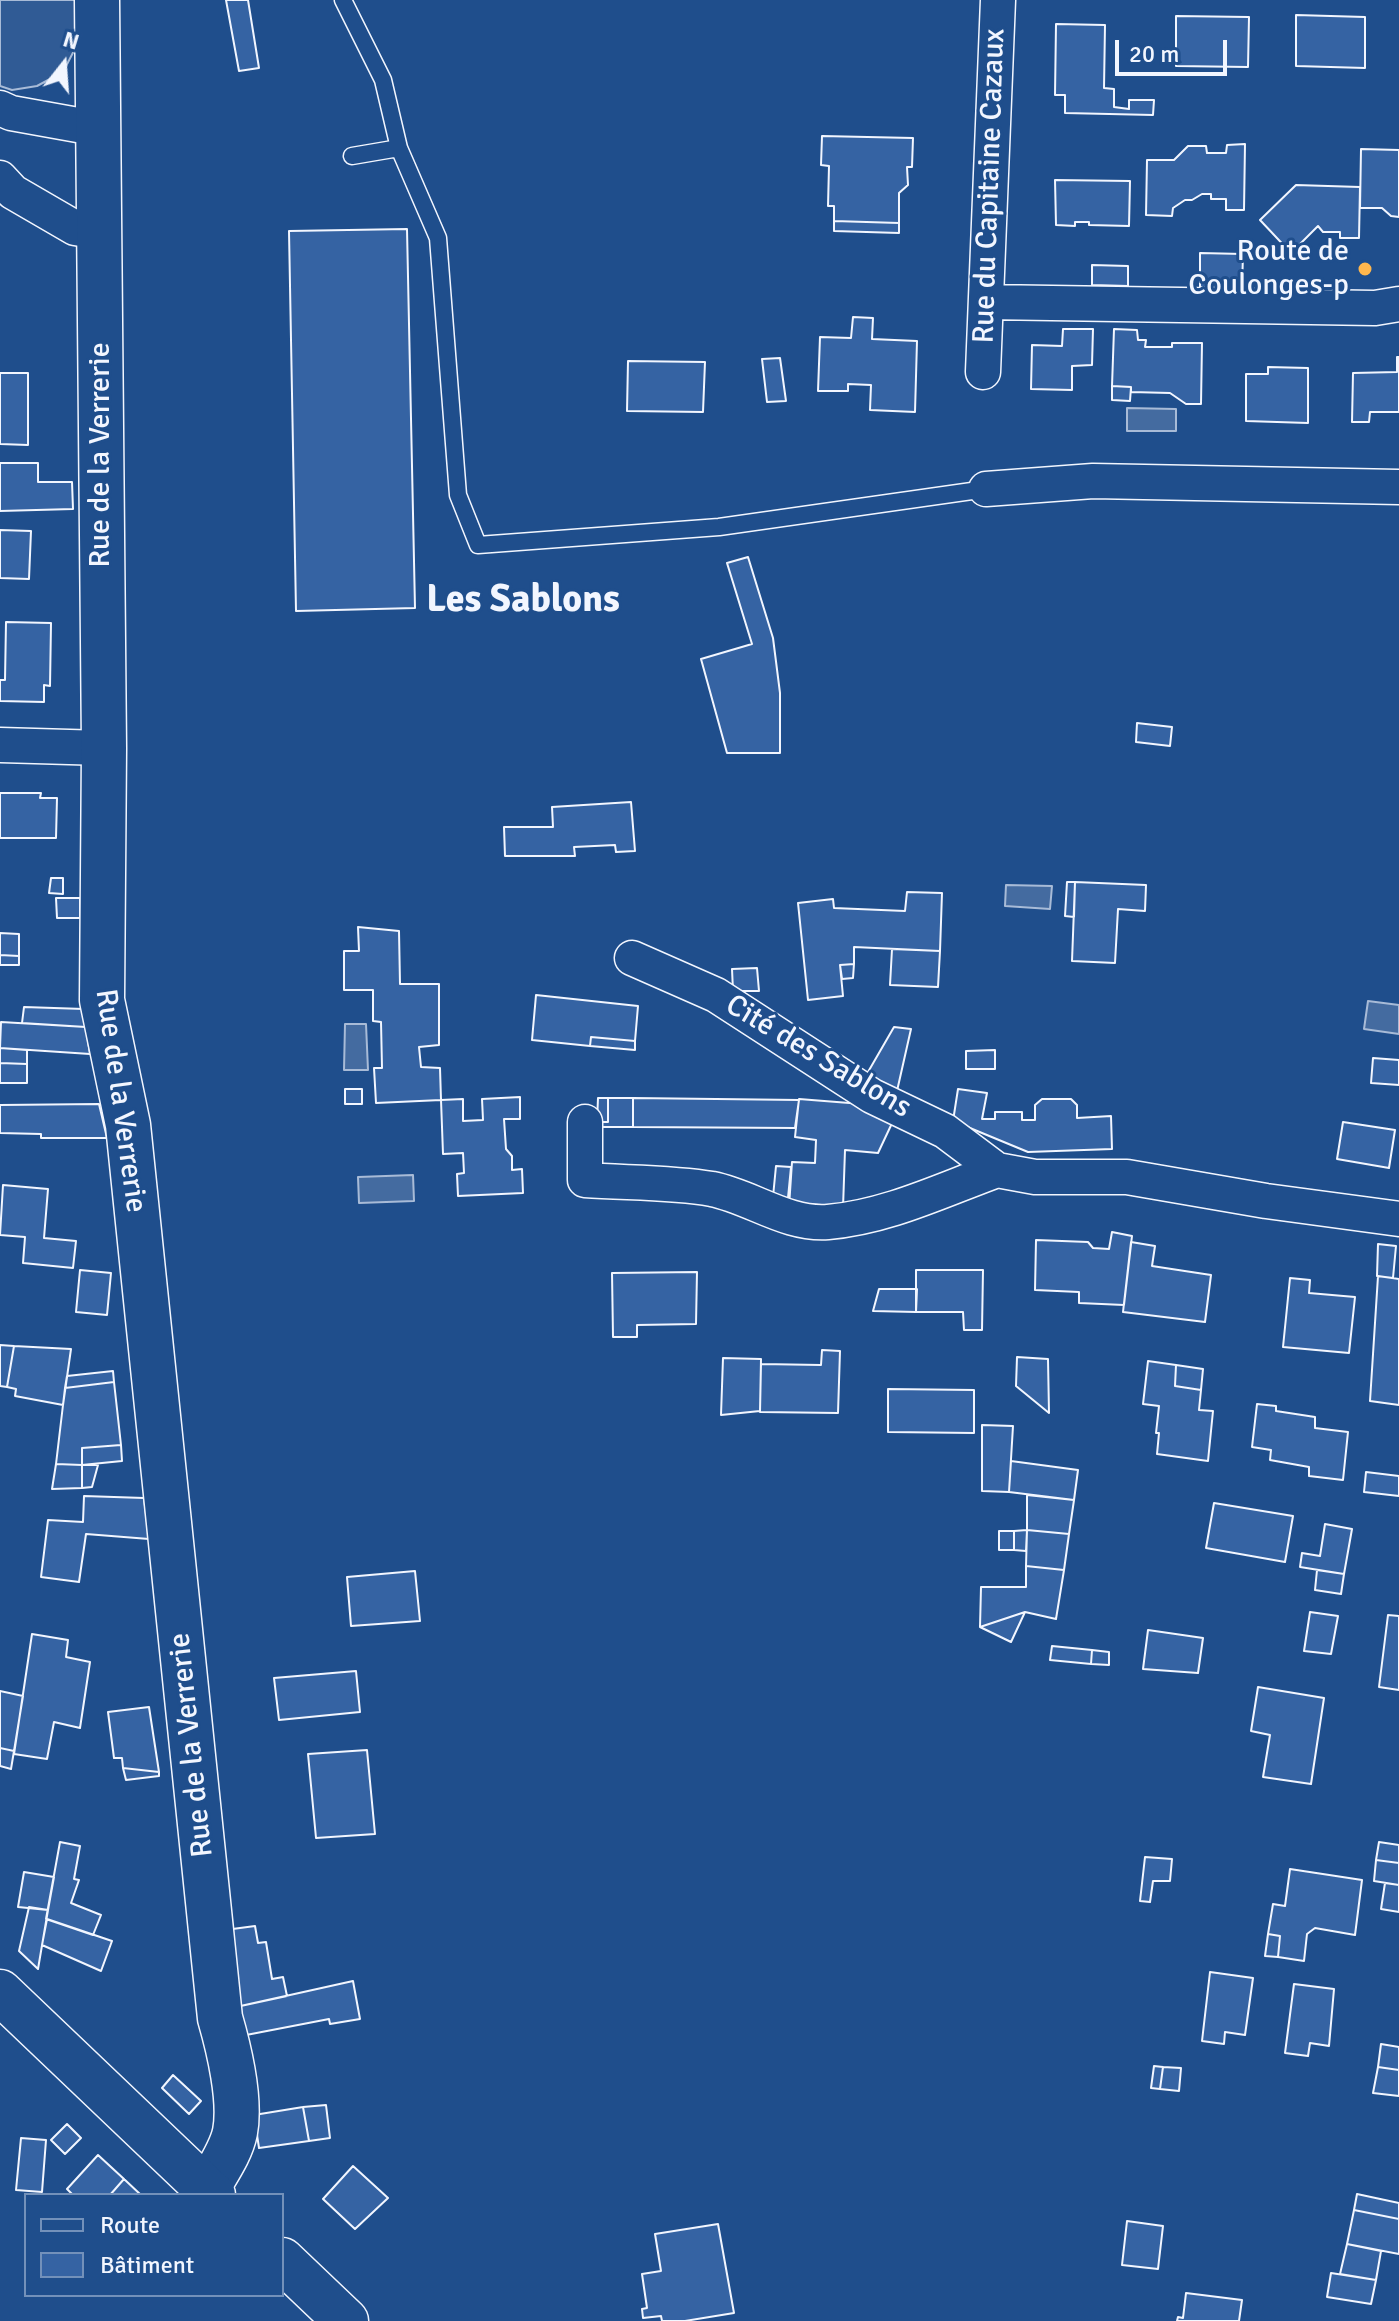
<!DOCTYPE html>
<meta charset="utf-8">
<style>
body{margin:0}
#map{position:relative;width:1399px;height:2321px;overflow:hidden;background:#1f4e8c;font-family:Signika,sans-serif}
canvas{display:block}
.legend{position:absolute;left:24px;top:2193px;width:260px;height:104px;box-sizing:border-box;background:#1f4e8c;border:2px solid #7391ba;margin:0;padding:10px 14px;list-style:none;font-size:24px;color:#f2f6ff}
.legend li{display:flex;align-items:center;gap:16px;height:40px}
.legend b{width:40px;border:2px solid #7391ba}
.north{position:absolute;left:24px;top:24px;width:80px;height:80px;-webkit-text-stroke:6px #1f4e8c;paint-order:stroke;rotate:17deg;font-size:22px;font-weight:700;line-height:32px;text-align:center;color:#f2f6ff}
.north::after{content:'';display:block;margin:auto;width:28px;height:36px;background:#f2f6ff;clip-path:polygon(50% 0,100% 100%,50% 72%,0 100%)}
.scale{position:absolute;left:1115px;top:40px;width:112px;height:36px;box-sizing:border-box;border:4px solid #f2f6ff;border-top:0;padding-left:10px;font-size:24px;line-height:28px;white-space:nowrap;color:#f2f6ff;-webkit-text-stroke:6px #1f4e8c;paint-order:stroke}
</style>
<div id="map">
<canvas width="1399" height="2321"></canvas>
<ul class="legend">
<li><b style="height:10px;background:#1f4e8c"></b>Route</li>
<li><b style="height:22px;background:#3563a3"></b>Bâtiment</li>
</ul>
<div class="north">N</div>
<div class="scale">20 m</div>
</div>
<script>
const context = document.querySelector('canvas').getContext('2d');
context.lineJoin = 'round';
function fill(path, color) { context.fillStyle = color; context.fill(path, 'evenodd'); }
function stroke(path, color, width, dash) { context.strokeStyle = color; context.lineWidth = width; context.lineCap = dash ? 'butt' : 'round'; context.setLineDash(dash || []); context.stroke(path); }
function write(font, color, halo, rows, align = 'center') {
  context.font = font + ' Signika,sans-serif'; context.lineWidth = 6; context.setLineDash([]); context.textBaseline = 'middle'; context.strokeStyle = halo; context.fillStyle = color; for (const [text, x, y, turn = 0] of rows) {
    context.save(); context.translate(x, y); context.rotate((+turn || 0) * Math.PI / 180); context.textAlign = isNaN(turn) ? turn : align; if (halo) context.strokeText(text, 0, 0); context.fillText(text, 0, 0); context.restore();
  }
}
const built = new Path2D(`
 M0,0H76L79,41L63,72L37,86L12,90L0,86Z`);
const water = new Path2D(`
 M1127,408L1176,409V431H1127Z
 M1006,885L1052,886L1050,909L1005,906Z
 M1368,1001L1399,1005V1034L1364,1029Z
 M345,1024H366L368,1070H344Z
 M413,1175L414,1201L359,1203L358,1177Z`);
const building = new Path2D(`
 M226,0H248L259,68L239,71Z
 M1296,15L1365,17V68L1296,66Z
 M1176,16L1249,17L1248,67L1176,66Z
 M1056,24L1105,25L1104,88L1114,89V107L1129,109V100H1154L1153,115L1065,113V95H1055Z
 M822,136L913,138L912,167H907L908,185L899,193V223L834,221V206H828L829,166L821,165Z
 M1245,144L1244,210H1226V199H1211V194H1202L1192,200H1185L1173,208L1172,216L1146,215L1147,160H1174L1188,146H1206L1207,153H1226L1227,145Z
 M1361,149L1399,150V217L1391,216L1382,208H1360Z
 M1055,180L1130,181L1129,226L1089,225V222H1075V226L1056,225Z
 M1296,185L1360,187L1359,238H1340V232H1323L1318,226L1291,253L1260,220Z
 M834,221L899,223V233L834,231Z
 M407,229L415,608L296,611L289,231Z
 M1200,253L1243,254L1242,288L1200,287Z
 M1092,265L1128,266V286L1092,285Z
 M853,317L873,318L872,339L917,341L915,412L870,410L871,385L848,384V391H818L820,337L851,338Z
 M1063,329H1093L1092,365L1072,366V390L1031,389L1032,345L1062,346Z
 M1114,329L1137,330L1138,340H1146L1145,347H1172V343H1202L1201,404H1186L1170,393L1131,392V387L1112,386Z
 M1397,357H1399V412H1370L1369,422H1352L1353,373L1397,372Z
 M780,358L786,401L767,402L762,359Z
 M628,361L705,362L703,412L627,411Z
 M1268,367L1308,368V423L1246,421V374H1268Z
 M0,373H28V445L0,444Z
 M1112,386L1131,387L1130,401L1112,400Z
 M0,463H38V482H72L73,509L0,511Z
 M0,530L31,531L29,579L0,578Z
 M748,557L773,638L780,693V753H727L701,659L752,644L727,563Z
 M6,622L51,623L50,686L44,685V702L0,701V680H5Z
 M1137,723L1172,727L1170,746L1136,742Z
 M0,793H41L40,798H57L56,838H0Z
 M631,802L635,851L616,852L615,845L574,847L575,856H505L504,827H553L552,807Z
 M51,878H63V894L49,893Z
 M1067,882H1075L1074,917L1065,916Z
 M1075,882L1146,885L1145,911L1118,909L1115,963L1072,961Z
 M907,892L942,893L940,951L854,947V964L840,965L843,996L808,1000L798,903L833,899L834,908L905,911Z
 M56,898H80V918H57Z
 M358,927L399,931L400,984H439V1045L419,1047L421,1067L440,1068L441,1100L376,1103L374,1068H382L381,1022L373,1021V990H344V951H359Z
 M0,933L19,934V956L0,955Z
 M892,949L940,951L938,987L890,985Z
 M0,955L19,956V965H0Z
 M854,964L853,978L842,979L840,965Z
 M757,968L759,991H733L732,969Z
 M536,995L638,1006L635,1041L591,1037L590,1046L532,1040Z
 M24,1007L84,1009L86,1027L22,1023Z
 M1,1022L86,1027L90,1054L0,1048Z
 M894,1027L911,1029L897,1091L874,1080L868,1072Z
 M591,1037L635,1041V1050L590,1046Z
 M0,1048L27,1050V1064L0,1063Z
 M995,1050V1069H966V1051Z
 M1373,1058L1399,1060V1085L1371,1083Z
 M0,1063L27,1064V1083H0Z
 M345,1089H362V1104H345Z
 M958,1089L987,1093L982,1119H995V1112H1022V1120H1035V1105L1042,1099H1071L1077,1105V1118L1111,1116L1112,1149L1028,1152L953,1121Z
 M520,1097V1119H504L506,1149L512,1156V1170L522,1169L523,1193L458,1196L457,1174L464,1173L463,1153L443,1154L441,1100L463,1099V1121L483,1120L482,1099Z
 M598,1098H608V1122H597Z
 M608,1098H633V1127H597V1122H608Z
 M633,1098L799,1100L795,1128L633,1127Z
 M799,1099L862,1104L894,1119L878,1153L845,1150L843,1208L789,1207L792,1162L815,1163L816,1140L795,1137Z
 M99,1104L107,1138H41V1134L0,1133V1105Z
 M1343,1122L1395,1130L1389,1168L1337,1159Z
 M776,1166L791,1167L787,1208L772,1207Z
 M3,1185L48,1189L44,1238L76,1241L73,1268L23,1263L25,1237L0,1235Z
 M1112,1232L1132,1236L1124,1305L1079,1303V1292L1035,1290L1036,1240L1088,1242L1093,1248L1109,1249Z
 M1131,1242L1155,1246L1152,1266L1211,1275L1205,1322L1123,1312Z
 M1378,1244L1396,1246L1393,1278L1377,1276Z
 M80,1270L111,1273L107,1315L76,1312Z
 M916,1270H983L982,1330H964L963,1312H916Z
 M697,1272L696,1324L637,1325V1337H613L612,1273Z
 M1378,1276L1399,1279V1405L1370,1401Z
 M1290,1278L1310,1280L1309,1293L1355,1297L1349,1353L1283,1347Z
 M879,1289H917L916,1312L873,1311Z
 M0,1345L14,1346L7,1387L0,1386Z
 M14,1346L71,1349L63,1405L15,1396L16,1389L7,1387Z
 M822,1350L840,1351L838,1413L760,1412L761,1364L821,1365Z
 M1017,1357L1048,1359L1049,1413L1016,1386Z
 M723,1358L761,1359L760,1411L721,1415Z
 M1148,1361L1176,1365L1175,1386L1201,1390L1199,1410L1213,1411L1208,1461L1157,1454L1159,1433H1156L1159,1406L1143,1404Z
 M1176,1365L1203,1369L1201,1390L1175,1386Z
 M113,1371L114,1382L65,1388L67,1376Z
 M114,1382L121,1445L82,1448V1465L56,1464L65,1388Z
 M888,1389L974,1390V1433L888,1432Z
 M1257,1404L1276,1406V1411L1315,1417V1428L1348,1432L1343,1480L1309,1476V1467L1270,1460L1271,1450L1252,1447Z
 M982,1425L1013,1426L1009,1492L982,1491Z
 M121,1445L122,1461L82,1465V1448Z
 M1011,1461L1078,1470L1074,1500L1009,1492Z
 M56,1464L82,1465V1488L52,1489Z
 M82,1465H98L92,1487L82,1488Z
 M1366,1472L1399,1476V1496L1364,1492Z
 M1027,1495L1074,1500L1069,1534L1027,1530Z
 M84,1496L144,1498L149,1539L86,1534L79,1582L41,1577L48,1520L83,1522Z
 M1214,1503L1293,1516L1285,1562L1206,1548Z
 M1325,1524L1352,1529L1344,1574L1300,1567L1302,1553L1320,1556Z
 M1027,1530L1026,1551L1014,1550V1531Z
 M1027,1530L1069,1534L1064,1570L1026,1566Z
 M999,1531H1014V1550H999Z
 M1026,1566L1064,1570L1056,1619L1025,1612L980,1627L981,1587H1026Z
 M1317,1570L1344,1574L1341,1594L1315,1590Z
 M415,1571L420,1621L351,1626L347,1577Z
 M1025,1612L1011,1642L980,1627Z
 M1310,1612L1338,1616L1331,1654L1304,1651Z
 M1388,1615L1399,1616V1690L1379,1687Z
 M1148,1630L1203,1638L1198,1673L1143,1669Z
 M32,1634L68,1640L66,1657L90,1662L80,1728L54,1722L47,1759L14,1754Z
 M1052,1646L1092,1650L1091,1664L1050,1660Z
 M1092,1650L1109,1652V1665L1091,1664Z
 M356,1671L360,1712L279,1720L274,1678Z
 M1258,1687L1324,1698L1311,1784L1263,1777L1270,1735L1251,1731Z
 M0,1691L23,1696L14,1751L0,1748Z
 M149,1707L159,1772L123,1768L122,1758H114L108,1712Z
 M0,1748L14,1751L11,1769L0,1766Z
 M367,1750L375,1834L316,1838L308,1754Z
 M123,1768L159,1772V1776L126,1780Z
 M60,1842L80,1846L74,1879L79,1880L71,1903L101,1915L93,1935L46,1919Z
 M1379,1842L1399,1845V1863L1376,1860Z
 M1145,1857L1172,1859L1170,1881H1153L1150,1902L1140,1901Z
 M1376,1860L1399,1863V1885L1374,1881Z
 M1290,1869L1362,1880L1355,1935L1315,1928L1307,1934L1304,1961L1278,1957L1280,1936L1268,1934L1273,1904L1285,1906Z
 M24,1872L54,1877L48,1910L18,1907Z
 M1385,1883L1399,1885V1912L1381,1909Z
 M29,1907L48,1910L38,1969L19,1951Z
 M47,1919L112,1941L101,1971L42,1945Z
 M255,1926L258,1943L266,1942L272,1979L283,1977L287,1996L236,2007L225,1930Z
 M1268,1934L1280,1936L1278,1957L1265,1956Z
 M1210,1972L1253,1978L1245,2035L1225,2032L1224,2044L1202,2041Z
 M353,1981L360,2019L330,2024L329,2019L241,2036L236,2007Z
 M1294,1984L1334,1989L1329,2046L1310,2043L1308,2056L1285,2053Z
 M1381,2044L1399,2047V2070L1378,2067Z
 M1154,2066L1163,2067L1160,2089L1151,2088Z
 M1163,2067L1181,2068L1179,2091L1160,2089Z
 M1378,2067L1399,2070V2096L1373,2093Z
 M173,2075L201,2101L189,2114L162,2088Z
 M326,2105L330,2138L309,2141L303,2107Z
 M303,2107L309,2141L259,2148L254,2115Z
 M67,2124L81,2138L65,2154L51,2140Z
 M21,2138L46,2140L42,2192L16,2190Z
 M98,2155L124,2179L110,2195H73L67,2189Z
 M353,2166L388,2198L355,2229L323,2199Z
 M124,2179L141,2195H110Z
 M1357,2194L1399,2203V2219L1354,2210Z
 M1354,2210L1399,2219V2254L1347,2244Z
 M1127,2221L1163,2226L1158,2269L1122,2265Z
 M718,2224L734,2313L685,2321H662L661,2316L643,2318L642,2309L647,2308L642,2274L661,2271L655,2234Z
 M1347,2244L1381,2251L1376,2280L1340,2274Z
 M1331,2273L1376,2280L1371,2304L1327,2297Z
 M1186,2293L1242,2300L1239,2321H1177L1178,2317L1183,2318Z`);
const lane = new Path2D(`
 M343,0L383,80L399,148
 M352,156L399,148L438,238L458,495L478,545L719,527L986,489`);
const street = new Path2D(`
 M0,108L11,113L100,129
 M0,178L13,192L75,228L100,232
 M987,302L1375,308L1399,304
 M983,372L998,0
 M986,489L1093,481L1399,487
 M0,745L104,748
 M632,958L716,995L872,1096L945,1131L997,1170L1035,1177H1127L1266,1201L1399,1219
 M585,1122V1180C626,1183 671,1182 712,1189C752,1197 786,1225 828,1222C887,1217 942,1190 997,1170`);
const secondary = new Path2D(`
 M97,0L104,748L102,1000L128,1125L220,2018C229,2049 241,2100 235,2132C231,2152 217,2171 207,2189`);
const primary = new Path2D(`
 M0,1992L213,2195
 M282,2260L346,2321`);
const markers = [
 [1365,269,8,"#ffb74d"]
];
const streetNames = [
 ["Rue du Capitaine Cazaux",990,186,-88],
 ["Rue de la Verrerie",101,455,-90],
 ["Cité des Sablons",818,1057,31],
 ["Rue de la Verrerie",120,1101,82],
 ["Rue de la Verrerie",192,1745,-96]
];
const poiNames = [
 ["Route de",1349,252],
 ["Coulonges-p",1349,286]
];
const districtNames = [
 ["Les Sablons",523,601]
];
fill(built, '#305b95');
stroke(built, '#a8bbd7', 2);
fill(water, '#446ba0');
stroke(water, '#a8bbd7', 2);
fill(building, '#3563a3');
stroke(building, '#f2f6ff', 2);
stroke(lane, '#f2f6ff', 19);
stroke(street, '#f2f6ff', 37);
stroke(secondary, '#f2f6ff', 47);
stroke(primary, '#f2f6ff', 47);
stroke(lane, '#1f4e8c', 16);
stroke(street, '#1f4e8c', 34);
stroke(secondary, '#1f4e8c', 44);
stroke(primary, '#1f4e8c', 44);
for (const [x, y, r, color] of markers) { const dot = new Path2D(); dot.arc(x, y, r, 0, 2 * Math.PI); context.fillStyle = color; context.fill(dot); stroke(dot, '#1f4e8c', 3); }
write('30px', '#f2f6ff', '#1f4e8c', streetNames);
write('30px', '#f2f6ff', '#1f4e8c', poiNames, 'right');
write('bold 38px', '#f2f6ff', '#1f4e8c', districtNames);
</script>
